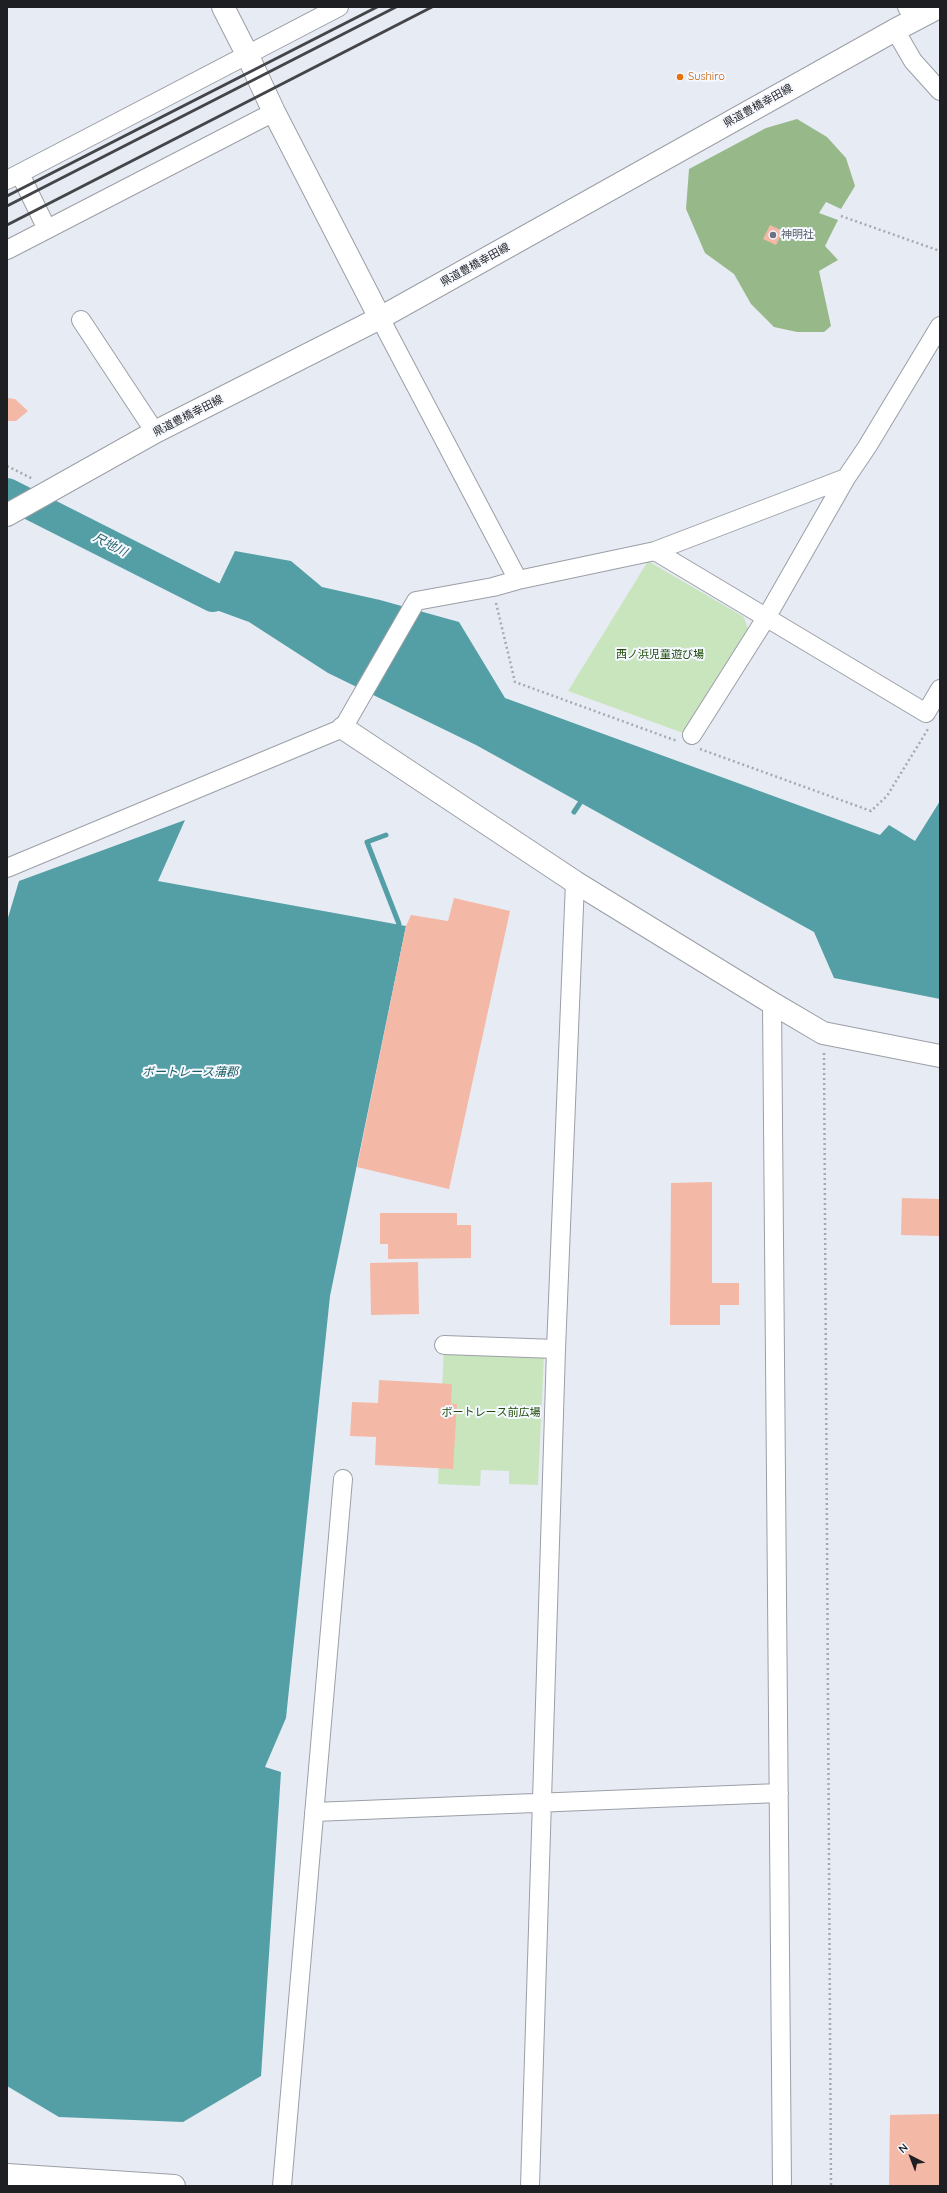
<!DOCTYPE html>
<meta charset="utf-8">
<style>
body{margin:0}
#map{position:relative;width:947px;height:2193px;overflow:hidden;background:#e7ebf3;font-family:Quicksand,sans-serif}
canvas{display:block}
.frame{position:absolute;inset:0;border:8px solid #1e1f22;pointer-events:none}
.north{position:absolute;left:891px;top:2137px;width:40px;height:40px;-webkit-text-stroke:3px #f5f8ff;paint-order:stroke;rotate:318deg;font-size:11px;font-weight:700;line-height:16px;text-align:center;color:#1e1f22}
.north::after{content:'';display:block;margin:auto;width:14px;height:18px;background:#1e1f22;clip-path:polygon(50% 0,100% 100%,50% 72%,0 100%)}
</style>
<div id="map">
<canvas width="947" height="2193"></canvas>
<div class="frame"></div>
<div class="north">N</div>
</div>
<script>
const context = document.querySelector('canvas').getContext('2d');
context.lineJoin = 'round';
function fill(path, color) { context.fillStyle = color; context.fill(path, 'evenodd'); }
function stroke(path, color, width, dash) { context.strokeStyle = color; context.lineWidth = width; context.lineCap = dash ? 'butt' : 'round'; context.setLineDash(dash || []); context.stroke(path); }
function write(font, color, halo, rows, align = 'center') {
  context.font = font + ' Quicksand,"Noto Sans JP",sans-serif'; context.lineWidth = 4; context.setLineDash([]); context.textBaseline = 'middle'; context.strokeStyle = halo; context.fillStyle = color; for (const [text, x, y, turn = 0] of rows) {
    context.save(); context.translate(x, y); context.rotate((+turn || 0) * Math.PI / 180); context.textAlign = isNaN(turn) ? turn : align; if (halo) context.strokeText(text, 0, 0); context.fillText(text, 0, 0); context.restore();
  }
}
const green = new Path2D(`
 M648,561L744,617L748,629L683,733L568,691Z
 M444,1345L544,1356L538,1485L509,1484V1471L481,1470L480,1486L438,1484Z`);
const forest = new Path2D(`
 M797,119L827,137L846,158L855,186L841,209L826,202L819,213L838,220L825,246L838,260L819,271L831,326L824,332H797L774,327L751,304L734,274L705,253L686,209L689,169L766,128Z`);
const water = new Path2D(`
 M235,551L291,561L322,587L380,600L459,622L505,698L880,835L889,825L915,841L940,801V999L834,978L814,932L476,745L328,673L249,622L208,607Z
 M185,820L158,881L406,926L330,1296L286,1718L265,1767L281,1772L261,2076L183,2122L59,2117L7,2086V921L19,881Z`);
const stream = new Path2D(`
 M574,812L580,803
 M386,835L367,842L399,924L396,930`);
const river = new Path2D(`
 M7,493L213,597`);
const building = new Path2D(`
 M770,225L783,231L776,245L763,239Z
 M7,398L15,399L28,411L16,421H7Z
 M454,898L510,911L449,1189L357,1167L406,926L411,915L448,921Z
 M712,1182V1283H739V1305H720V1325H670L671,1183Z
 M902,1198L940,1199V1236L901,1235Z
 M380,1213H457V1225H471V1258L388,1259V1244H380Z
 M418,1262L419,1314L371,1315L370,1263Z
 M379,1380L452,1384L451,1404H457L453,1469L375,1465L376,1437L350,1436L352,1402L378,1403Z
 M940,2114V2186H889L890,2115Z`);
const path = new Path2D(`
 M841,216L940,251
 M7,466L33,479
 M496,603L515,682L677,741
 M700,749L871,811L887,796L928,729
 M824,1053L831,2186`);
const minor = new Path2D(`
 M907,7L915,20
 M895,30L913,61L940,91
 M20,174L47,229
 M7,180L339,7
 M7,250L274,112
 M380,318L518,580
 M81,320L155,432
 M655,551L926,713L940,689
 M692,735L766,618L846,478
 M7,868L343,728L416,601L493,587L518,580L655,551L846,478L867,447L940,326
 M772,1003L782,2186
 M444,1345L556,1349
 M314,1812L779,1793
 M282,2186L343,1479
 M530,2186L556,1349L575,882`);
const tertiary = new Path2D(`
 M223,7L247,54L274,112L380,318
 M343,728L575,882L772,1003L823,1033L940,1056`);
const secondary = new Path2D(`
 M7,515L155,432L380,318L895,30L939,7
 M7,2175L174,2186`);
const rail = new Path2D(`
 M7,196L377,7
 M7,206L396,7
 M7,225L432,7`);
const markers = [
 [680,77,4,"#e8710a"],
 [773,235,4,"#6b7280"]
];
const foodNames = [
 ["Sushiro",688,77]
];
const streetNames = [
 ["県道豊橋幸田線",758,106,-29],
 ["県道豊橋幸田線",475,265,-29],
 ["県道豊橋幸田線",188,416,-27]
];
const worshipNames = [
 ["神明社",781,235]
];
const parkNames = [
 ["西ノ浜児童遊び場",660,655],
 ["ボートレース前広場",491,1413]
];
const waterNames = [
 ["尺地川",110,545,27],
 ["ボートレース蒲郡",190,1072]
];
fill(green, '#c9e5be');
fill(forest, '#97b98a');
fill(water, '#549fa5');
stroke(stream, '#549fa5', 5);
stroke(river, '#549fa5', 30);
fill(building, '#f4b8a6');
stroke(minor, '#9b9fa7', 20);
stroke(tertiary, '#9b9fa7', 24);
stroke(secondary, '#9b9fa7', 24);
stroke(path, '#a6a9b0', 2.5, [2, 3]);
stroke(minor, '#fff', 18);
stroke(tertiary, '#fff', 22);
stroke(secondary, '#fff', 22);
stroke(rail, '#444549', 3);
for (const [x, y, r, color] of markers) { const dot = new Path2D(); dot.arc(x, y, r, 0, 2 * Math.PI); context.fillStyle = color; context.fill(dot); stroke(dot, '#f5f8ff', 1.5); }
write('11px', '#c56008', '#f5f8ff', foodNames, 'left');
write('11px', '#1e1f22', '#f5f8ff', streetNames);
write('11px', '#5b616d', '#f5f8ff', worshipNames, 'left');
write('11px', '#214b08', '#f5f8ff', parkNames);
write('italic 12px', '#1e5d62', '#f5f8ff', waterNames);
</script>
